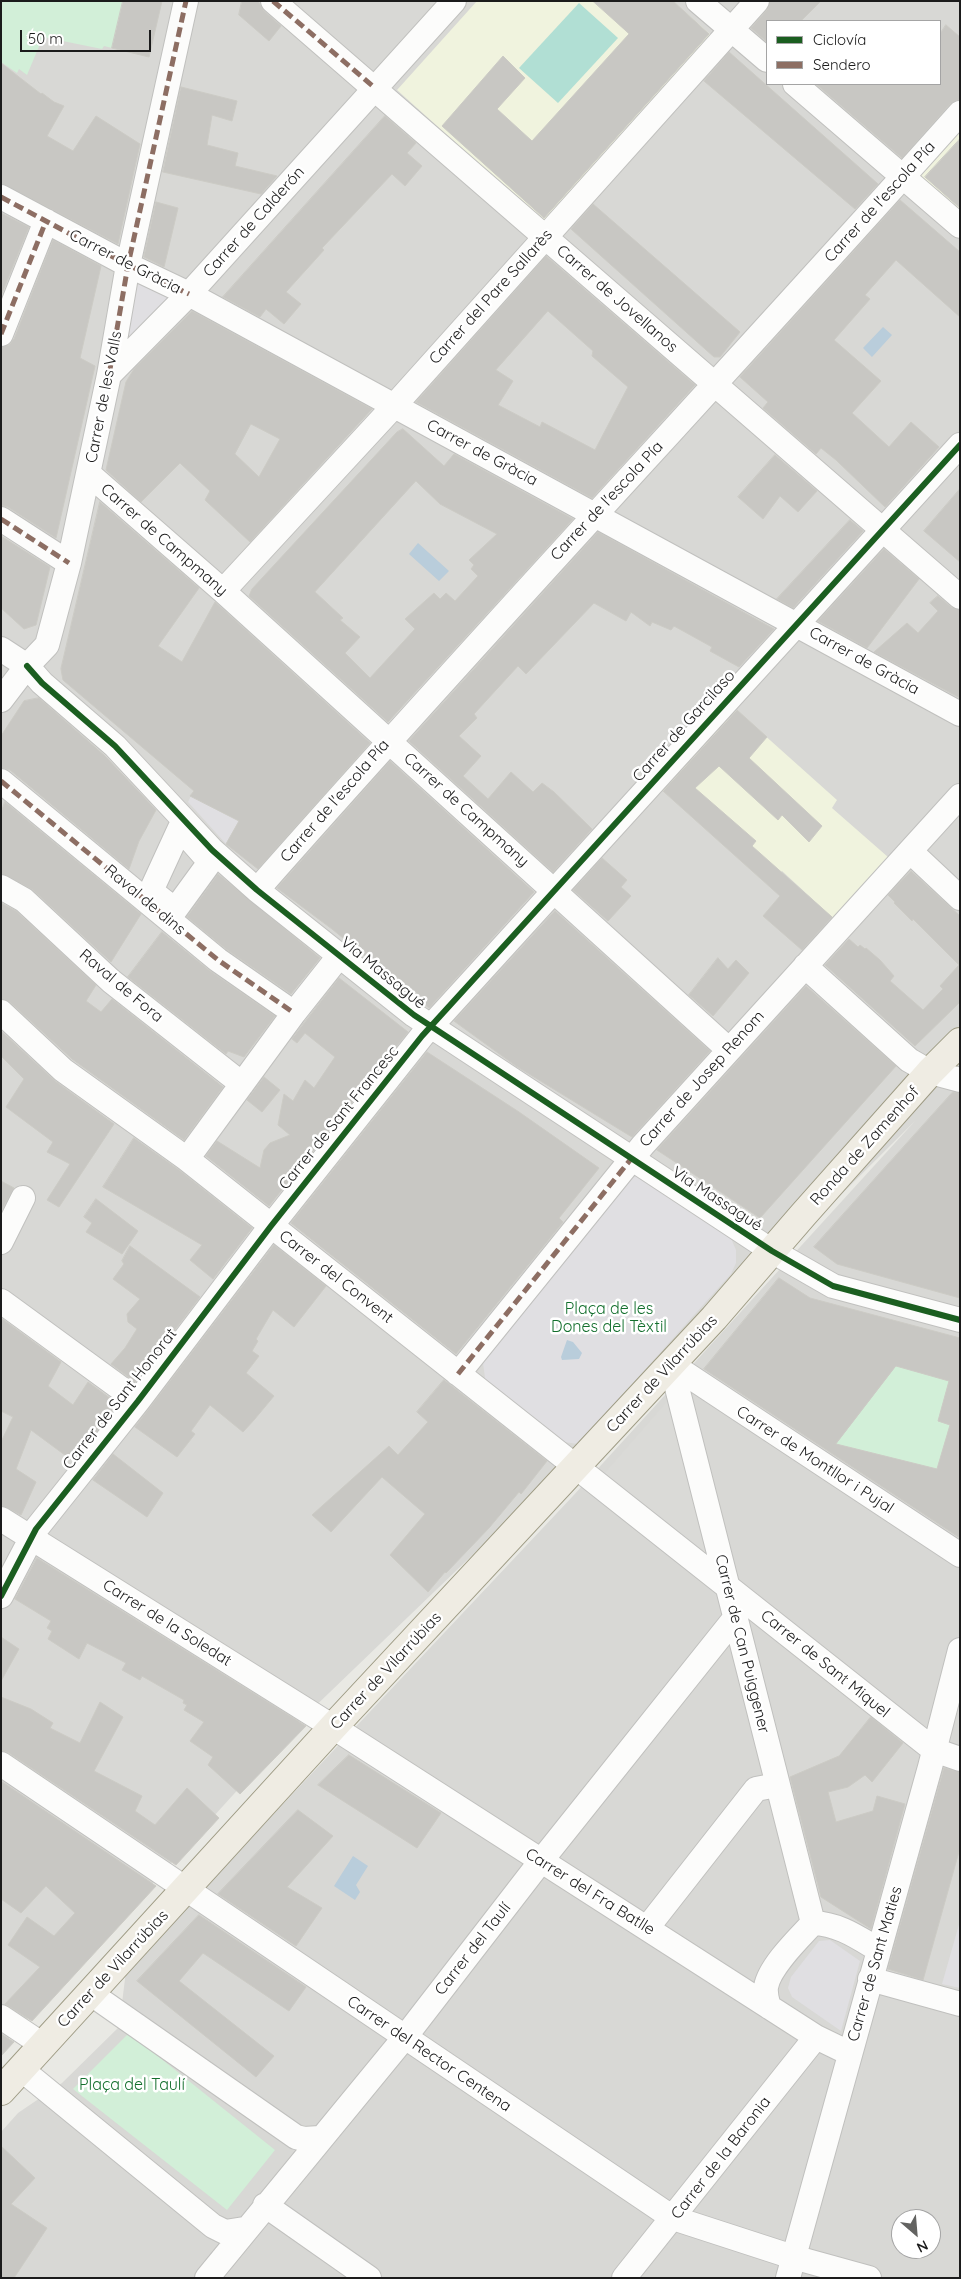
<!DOCTYPE html>
<meta charset="utf-8">
<style>
body{margin:0}
#map{position:relative;width:961px;height:2279px;overflow:hidden;background:#e9e9e4;font-family:Quicksand,sans-serif}
canvas{display:block}
.frame{position:absolute;inset:0;border:2px solid #1b1b1b;pointer-events:none}
.legend{position:absolute;left:766px;top:20px;width:175px;height:65px;box-sizing:border-box;background:#fff;border:1px solid #a4a4a4;margin:0;padding:6px 9px;list-style:none;font-size:15px;color:#1b1b1b}
.legend li{display:flex;align-items:center;gap:10px;height:25px}
.legend b{width:25px;border:1px solid #a4a4a4}
.north{position:absolute;left:891px;top:2209px;width:50px;height:50px;box-sizing:border-box;background:#fff;border:1px solid #a4a4a4;border-radius:50%;rotate:153deg;font-size:14px;font-weight:700;line-height:20px;text-align:center;color:#1b1b1b}
.north::after{content:'';display:block;margin:auto;width:18px;height:22px;background:#636361;clip-path:polygon(50% 0,100% 100%,50% 72%,0 100%)}
.scale{position:absolute;left:20px;top:30px;width:131px;height:22px;box-sizing:border-box;border:2px solid #1b1b1b;border-top:0;padding-left:6px;font-size:15px;line-height:18px;white-space:nowrap;color:#1b1b1b;-webkit-text-stroke:4px #fff;paint-order:stroke}
</style>
<div id="map">
<canvas width="961" height="2279"></canvas>
<div class="frame"></div>
<ul class="legend">
<li><b style="height:6px;background:#1b5e20"></b>Ciclovía</li>
<li><b style="height:6px;background:#8d6e63"></b>Sendero</li>
</ul>
<div class="north">N</div>
<div class="scale">50 m</div>
</div>
<script>
const context = document.querySelector('canvas').getContext('2d');
context.lineJoin = 'round';
function fill(path, color) { context.fillStyle = color; context.fill(path, 'evenodd'); }
function stroke(path, color, width, dash) { context.strokeStyle = color; context.lineWidth = width; context.lineCap = dash ? 'butt' : 'round'; context.setLineDash(dash || []); context.stroke(path); }
function write(font, color, halo, rows, align = 'center') {
  context.font = font + ' Quicksand,sans-serif'; context.lineWidth = 5; context.setLineDash([]); context.textBaseline = 'middle'; context.strokeStyle = halo; context.fillStyle = color; for (const [text, x, y, turn = 0] of rows) {
    context.save(); context.translate(x, y); context.rotate((+turn || 0) * Math.PI / 180); context.textAlign = isNaN(turn) ? turn : align; if (halo) context.strokeText(text, 0, 0); context.fillText(text, 0, 0); context.restore();
  }
}
const residential = new Path2D(`
 M1,1H960V2278H1V2132L18,2113L62,2083L119,2027L126,1971L572,1497L915,1121L671,1364L303,1718L73,1971L1,2046ZM767,21H940V84H767ZM901,2219H931V2249H901Z`);
const education = new Path2D(`
 M477,1H673L712,36L544,222L397,90Z
 M960,127V212L916,175Z
 M733,707L837,800L832,808L888,857L833,918L782,871L769,886L660,788Z`);
const park = new Path2D(`
 M1,1H123L112,48L104,46L102,49L43,37L27,75L19,69L17,73L1,62Z
 M896,1366L949,1381L938,1421L950,1425L937,1469L836,1444Z
 M129,2033L275,2150L227,2210L73,2089Z`);
const pitch = new Path2D(`
 M579,3L618,38L558,103L519,68Z`);
const parking = new Path2D(`
 M671,1397L709,1561L602,1476Z`);
const plaza = new Path2D(`
 M128,265L189,294L109,375Z
 M192,794L202,802L229,816L240,819L226,844L188,802Z
 M636,1176H641L730,1236L736,1250V1263L731,1274L578,1444L557,1441L486,1385L483,1363L631,1179Z
 M960,1921V1988L942,1984Z
 M830,1940L860,1961L841,2031L792,1997L788,1988L791,1977L819,1941Z`);
const water = new Path2D(`
 M883,327L892,335L872,357L863,348Z
 M418,543L449,571L439,581L409,554Z
 M567,1340L573,1342L582,1353L579,1359L562,1360L561,1357Z
 M353,1856L368,1866L356,1885L360,1892L355,1900L334,1886Z`);
const building = new Path2D(`
 M123,1H162L149,57L112,48Z
 M242,1H258L264,11L281,26L269,41L239,15Z
 M593,1H673L709,34L544,218L442,126L503,56L525,78L497,109L532,141L629,34Z
 M770,1H821L801,21H767V42L751,28L767,10Z
 M946,25L960,37V99L950,104L902,158L816,84H940V34Z
 M729,52L878,184L855,209L704,81Z
 M1,63L41,94L42,93L54,102L64,106L47,136L73,151L96,116L140,144L118,244L1,183Z
 M181,87L237,101L232,121L212,115L207,145L238,153L235,166L277,176L261,194L163,172Z
 M385,116L416,143L407,153L422,166L405,186L392,174L322,248L324,250L286,292L301,304L284,324L266,309L260,317L223,297Z
 M960,139V208L925,177Z
 M900,200L960,252V317L896,260L865,295L870,299L834,340L881,381L852,413L889,447L911,422L939,447L885,507L836,460L821,448L816,454L763,408L768,402L740,377Z
 M156,202L178,208L164,267L144,257Z
 M593,204L740,332L720,357H714L571,229Z
 M1,213L29,227L1,296Z
 M53,240L101,266L80,358L95,366L56,538L8,507L1,505V347L9,345L14,339Z
 M546,256L695,385L592,498L416,402ZM548,311L593,351L592,356L628,387L595,450L542,422L540,427L498,405L513,381L496,370Z
 M192,311L372,409L250,542L205,500L210,491L180,463L141,502L106,470L126,382L134,369ZM251,424L280,439L259,477L235,454Z
 M403,429L444,466L454,454L573,519L388,722L249,596L252,589L397,432ZM416,481L440,504L497,534L469,560L474,565L471,569L478,576L455,601L446,593L440,599L434,593L405,619L415,629L370,678L345,653L360,637L340,620L343,618L315,592Z
 M775,455L817,491L798,512L780,496L763,519L738,497Z
 M960,489V562L924,531Z
 M100,502L199,588L158,646L182,662L215,602L370,743L258,869L226,844L239,821L190,796L194,791L63,680L61,669Z
 M850,520L863,531L793,608L777,599Z
 M598,532L774,629L739,667L710,651L712,647L674,626L671,630L652,622L650,626L631,612L626,621L594,603L526,674L518,666L474,714L477,718L459,736L481,756L463,776L488,799L511,772L533,792L542,783L554,792L592,829L553,872L409,741Z
 M1,536L50,567L36,625L24,629L1,608Z
 M884,549L919,579L867,648L818,621Z
 M938,596L951,607L960,610V698L874,652L907,623L918,633L938,611L930,603Z
 M39,698L105,756L156,810L139,841L129,869L10,770L1,768V736L24,701Z
 M737,710L767,737L749,758L822,826L809,842L782,815L778,820L719,766L695,788L756,841L752,846L832,917L802,950L763,916L780,896L663,791Z
 M390,761L534,892L429,1008L332,929L277,888Z
 M5,802L141,914L111,962L33,890L1,873V813Z
 M602,858L627,880L621,887L631,896L608,921L573,890Z
 M911,871L960,916V1002L915,1046L825,965L849,939L858,947L860,945L865,949L866,948L880,960L894,976L890,981L923,1010L943,989L940,986L959,965L913,919L912,921L894,903L895,902L888,895Z
 M218,874L320,958L291,994L226,949L187,917Z
 M1,903L16,911L96,985L86,1001L101,1012L112,999L223,1087L184,1140L72,1059L10,1002L1,999Z
 M555,911L710,1051L632,1137L516,1066L454,1021Z
 M162,932L210,971L275,1016L244,1057L228,1051L226,1054L128,977Z
 M718,958L728,969L736,960L749,973L713,1016L689,995Z
 M339,978L408,1032L269,1206L206,1156L217,1141L260,1168L264,1150L270,1143L290,1135L278,1125L284,1094L293,1101L305,1080L314,1088L335,1057L305,1033L297,1043L292,1039Z
 M806,986L896,1066L760,1218L657,1150Z
 M1,1031L55,1081L114,1124L59,1207L47,1200L70,1164L47,1152L53,1142L6,1107L24,1079L1,1056Z
 M427,1052L519,1112L599,1168L559,1218L563,1222L456,1354L291,1223Z
 M264,1077L280,1090L262,1112L247,1100Z
 M953,1092L960,1093V1298L837,1264L814,1247Z
 M134,1138L179,1170L252,1228L213,1279L190,1260L202,1245L103,1187Z
 M1,1181L14,1188L1,1211Z
 M96,1199L138,1231L122,1254L86,1232L92,1223L84,1217Z
 M274,1245L326,1286L294,1327L273,1310L256,1339L258,1341L252,1351L259,1356L246,1373L274,1396L254,1420L243,1432L210,1405L191,1431L195,1434L177,1457L135,1427Z
 M130,1246L200,1297L135,1382L111,1364L125,1348L137,1329L128,1322L127,1314L140,1299L113,1279L124,1264L122,1261Z
 M779,1278L810,1298L960,1338V1538L704,1369ZM896,1366L949,1381L938,1421L950,1425L937,1469L836,1444Z
 M1,1318L61,1362L48,1386L73,1405L88,1382L118,1404L73,1461L31,1430L16,1469L36,1482L21,1515L1,1505V1442L13,1417L1,1411Z
 M444,1380L547,1461L521,1494L519,1492L489,1528L446,1573L445,1572L428,1592L390,1555L425,1514L382,1477L331,1532L312,1515L389,1446L398,1455L428,1422L417,1412Z
 M113,1454L163,1493L147,1517L93,1480Z
 M37,1558L306,1726L240,1794L208,1765L213,1757L190,1741L204,1722L184,1710L187,1705L183,1703L184,1700L142,1676L140,1680L122,1670L126,1663L87,1643L79,1659L48,1639L52,1631L47,1628L51,1621L15,1599Z
 M1,1637L19,1649L1,1681Z
 M1,1697L31,1709L53,1723L50,1728L80,1743L100,1702L123,1717L94,1771L142,1796L135,1811L155,1825L187,1788L219,1818L176,1865L9,1753L1,1750Z
 M871,1717L903,1743L872,1782L865,1775L848,1787L828,1792L836,1822L873,1811L877,1796L905,1804L871,1929L821,1897L790,1777L839,1756Z
 M349,1755L441,1813L417,1848L318,1785Z
 M944,1768L960,1772V1848L923,1980L888,1969Z
 M1,1781L156,1886L32,2021L5,2004L40,1967L8,1945L27,1917L54,1936L75,1913L46,1886L21,1913L1,1899Z
 M298,1810L333,1836L287,1887L322,1908L296,1946L218,1894Z
 M199,1915L306,1987L289,2011L203,1953L179,1981L274,2056L256,2077L137,1981Z
 M1,2034L14,2042L1,2056Z
 M1,2146L35,2178L11,2204L47,2228L14,2278H1Z`);
const minor = new Path2D(`
 M273,1L960,597
 M698,1L767,60
 M795,84L960,226
 M1,197L128,265L189,294L960,714
 M1,334L46,221
 M109,375L189,294L454,1
 M89,474L223,591L728,1049
 M1,519L69,563
 M223,591L394,406L757,1
 M1,649L27,666L42,683L115,746L212,850L257,890L414,1015L772,1251L833,1286L960,1320
 M1,700L27,666L47,645L69,563L109,375L128,265L186,1
 M1,781L218,960L294,1013
 M180,828L210,862L175,910L151,891Z
 M911,852L960,898
 M1,887L24,900L111,981L242,1084
 M257,890C488,628 727,374 960,113
 M805,966L909,1060L930,1072L960,1080
 M1,1012L63,1070L187,1159L934,1750L960,1759
 M187,1159L294,1013L340,955
 M1,1242L23,1198
 M1,1301L138,1401
 M671,1364L813,1923
 M671,1364L960,1555
 M458,1374L643,1145L960,796
 M1,1519L333,1727L816,2037L849,2053
 M1,1596L36,1529L138,1401L271,1226L422,1036L960,445
 M1,1764L673,2218L793,2257L869,2278
 M647,1928L756,1789L777,1785
 M870,1979L960,2004
 M90,1993L296,2137L304,2139L320,2138
 M769,2007C767,2000 765,1995 766,1987C769,1967 799,1938 813,1923C839,1924 857,1937 879,1950
 M1,2017L43,2045
 M21,2069L213,2226L225,2232L244,2229
 M265,2205L369,2278
 M207,2278L405,2037L541,1861L735,1618
 M624,2278L816,2037
 M788,2278L930,1767L960,1650`);
const major = new Path2D(`
 M1,2091L333,1727L714,1318L803,1215L930,1072L960,1042`);
const quiet = new Path2D(`
 M273,1L375,88
 M1,197L128,265L189,294
 M1,334L46,221
 M109,375L128,265L186,1
 M1,519L69,563
 M1,781L218,960L294,1013
 M458,1374L631,1159`);
const cycleway = new Path2D(`
 M27,666L42,683L115,746L212,850L257,890L414,1015L772,1251L833,1286L960,1320
 M1,1596L36,1529L138,1401L271,1226L422,1036L960,445`);
const streetNames = [
 ["Carrer de l'escola Pía",880,202,-48],
 ["Carrer de Calderón",254,222,-48],
 ["Carrer de Gràcia",125,262,27],
 ["Carrer del Pare Sallarès",491,297,-48],
 ["Carrer de Jovellanos",617,299,41],
 ["Carrer de les Valls",104,397,-79],
 ["Carrer de Gràcia",482,453,28],
 ["Carrer de l'escola Pía",607,501,-47],
 ["Carrer de Campmany",164,540,41],
 ["Carrer de Gràcia",864,661,29],
 ["Carrer de Garcilaso",684,726,-48],
 ["Carrer de l'escola Pía",335,801,-49],
 ["Carrer de Campmany",466,810,42],
 ["Raval de dins",145,900,40],
 ["Via Massagué",383,973,39],
 ["Raval de Fora",121,986,40],
 ["Carrer de Josep Renom",702,1079,-48],
 ["Carrer de Sant Francesc",339,1118,-51],
 ["Ronda de Zamenhof",865,1146,-48],
 ["Via Massagué",717,1199,33],
 ["Carrer del Convent",336,1277,38],
 ["Carrer de Vilarrúbias",662,1374,-47],
 ["Carrer de Sant Honorat",120,1399,-52],
 ["Carrer de Montllor i Pujal",815,1460,33],
 ["Carrer de la Soledat",167,1623,32],
 ["Carrer de Can Puiggener",742,1644,76],
 ["Carrer de Sant Miquel",825,1664,39],
 ["Carrer de Vilarrúbias",386,1671,-47],
 ["Carrer del Fra Batlle",590,1892,32],
 ["Carrer del Taulí",473,1949,-52],
 ["Carrer de Sant Maties",875,1964,-74],
 ["Carrer de Vilarrúbias",113,1969,-47],
 ["Carrer del Rector Centena",429,2054,34],
 ["Carrer de la Baronia",721,2158,-52]
];
const parkNames = [
 ["Plaça de les",609,1309],
 ["Dones del Tèxtil",609,1327],
 ["Plaça del Taulí",132,2085]
];
fill(residential, '#d8d8d5');
fill(education, '#f0f3de');
fill(park, '#d2efd8');
fill(pitch, '#b1dfd4');
fill(parking, '#dadad7');
fill(plaza, '#e0dfe2');
fill(water, '#b9cddb');
fill(building, '#c8c7c3');
stroke(building, '#cccbc5', 1);
stroke(minor, '#c0c0be', 26);
stroke(major, '#9d9a83', 30);
stroke(minor, '#fcfcfb', 24);
stroke(major, '#efece3', 28);
stroke(quiet, '#8d6e63', 5, [10, 5]);
stroke(cycleway, '#1b5e20', 6);
write('16px', '#1b1b1b', '#fff', streetNames);
write('16px', '#136f2d', '#fff', parkNames);
</script>
